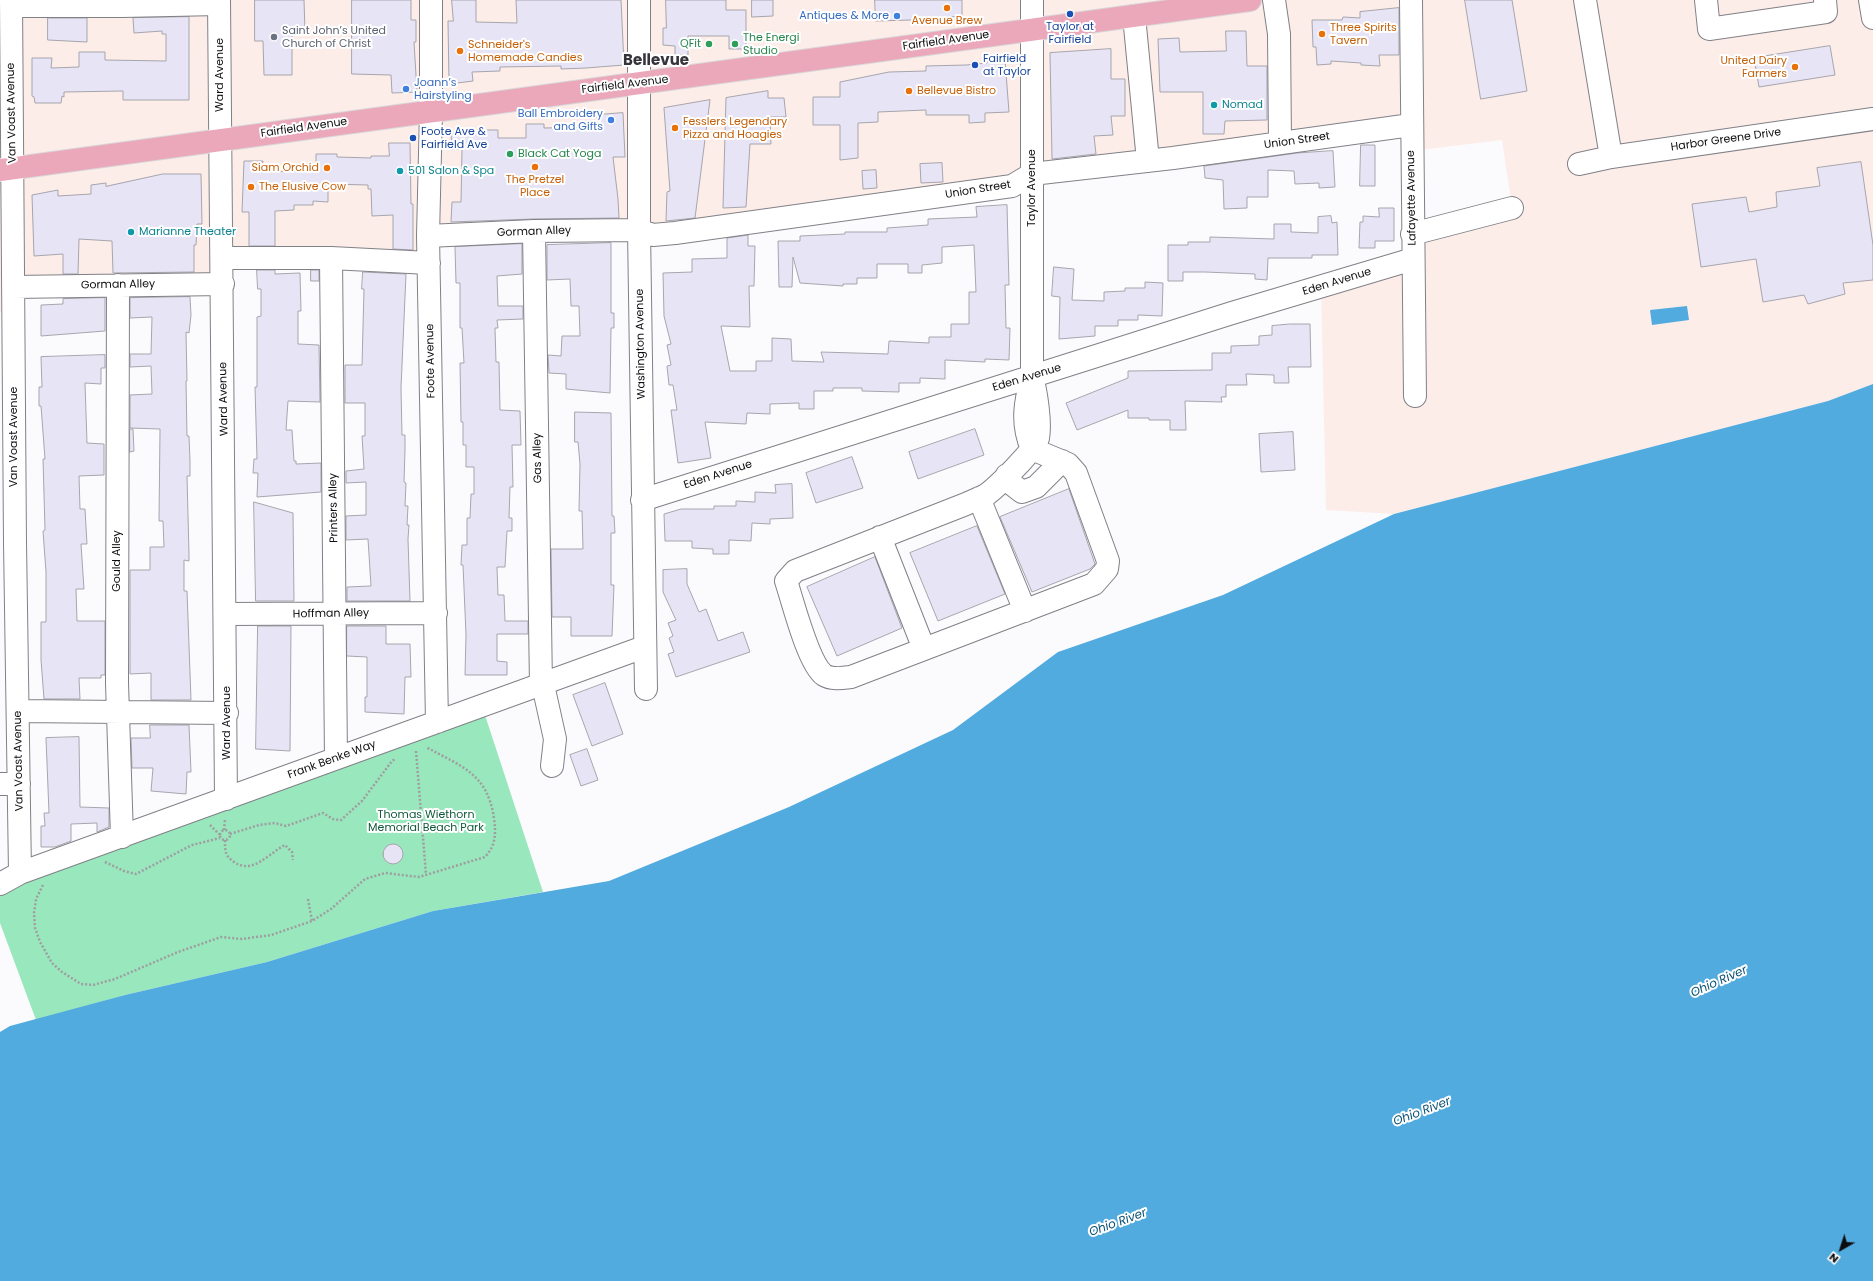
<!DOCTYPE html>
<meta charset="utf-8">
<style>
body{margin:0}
#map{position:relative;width:1873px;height:1281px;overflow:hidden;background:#fbfbfe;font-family:Poppins,sans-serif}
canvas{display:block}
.north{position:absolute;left:1821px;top:1229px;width:40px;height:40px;-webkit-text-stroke:3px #fff;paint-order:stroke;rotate:219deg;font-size:11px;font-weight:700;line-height:16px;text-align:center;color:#0d0d10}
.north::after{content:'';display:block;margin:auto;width:14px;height:18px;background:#0d0d10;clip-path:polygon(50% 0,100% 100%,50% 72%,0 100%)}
</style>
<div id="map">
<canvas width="1873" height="1281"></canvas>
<div class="north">N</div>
</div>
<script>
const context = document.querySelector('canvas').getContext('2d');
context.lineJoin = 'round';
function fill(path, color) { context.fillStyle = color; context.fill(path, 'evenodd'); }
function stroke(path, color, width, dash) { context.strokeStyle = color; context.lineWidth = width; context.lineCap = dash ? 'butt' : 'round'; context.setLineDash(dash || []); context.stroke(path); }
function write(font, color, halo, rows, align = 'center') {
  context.font = font + ' Poppins,sans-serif'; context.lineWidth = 4; context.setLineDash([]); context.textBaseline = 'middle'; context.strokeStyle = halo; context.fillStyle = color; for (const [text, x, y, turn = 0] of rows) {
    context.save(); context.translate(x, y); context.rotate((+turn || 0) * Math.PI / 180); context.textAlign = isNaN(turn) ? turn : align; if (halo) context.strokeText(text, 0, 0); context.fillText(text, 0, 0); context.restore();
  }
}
const commercial = new Path2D(`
 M219,0H1873V384L1828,401L1394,514L1326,510L1321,287L1413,259L1412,234L1512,207L1502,140L1411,151V125L675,233L429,236V263L223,258V284L14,287L13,311L0,312V28H10L11,6Z`);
const green = new Path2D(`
 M482,706L543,892L433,911L267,962L125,995L36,1020L0,923V891Z`);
const water = new Path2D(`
 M1687,306L1689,320L1652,325L1650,310Z
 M1873,384V1281H0V1032L10,1026L125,995L267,962L433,911L609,881L789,807L953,730L1058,652L1223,595L1394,514L1828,401Z`);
const building = new Path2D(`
 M255,0H304L305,32H292V75H264L263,41H255Z
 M352,0H411V20H416V42H414L417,92L392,93L391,75L352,74Z
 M452,0H476V22L517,23L516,0H621L624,65L586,68L561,69V66L500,67V71L472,72L473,81L449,84L448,21H453Z
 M666,0H726V10H746V49H729V36H688V55H675V46L663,45V28H666Z
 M752,0H773V16L752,17Z
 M875,0H962V16L911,20L876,21Z
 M1465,0H1512L1527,91L1481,99Z
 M1399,8V55H1379L1380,66L1361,65V63L1331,61V64L1317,65L1316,47H1313L1312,20H1342L1343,17L1360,18V12Z
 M189,17V100H123V91L64,92V97L62,96L61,103H35L34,97L32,96V58H52L51,68L79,67V52H105V60L166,61V34H162V31L134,33L133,18Z
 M48,18H87V42L48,40Z
 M1226,31H1246L1247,66H1267V120L1225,121L1224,134H1203V92H1160L1158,39L1179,38L1180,52L1226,51Z
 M1830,46L1835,75L1759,87L1754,58Z
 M1111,49V79H1125V116H1111L1113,135L1094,136L1096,154L1052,159L1050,53Z
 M1005,60L1009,112L985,113V122L969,123V115H926V110L878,112V122L858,123V158L840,160V125H813V97H840V82L889,72L926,71V66L966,65L987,63V61Z
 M768,91V98H784L786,117H770L771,144H750L746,207L723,208L726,98Z
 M710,100L695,218L666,221L667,192L670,191L664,108Z
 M623,113L625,157H613L618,199L619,218L533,219L451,222L452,202H461L462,149H452L451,133H482L481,130H498V138H526V124H544V128L597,127V115Z
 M389,143H410L411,204H413V250L393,249V215L372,216L371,189H368V185L328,184V202L313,201V205H294V210L275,211V246H249V212H242L244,161H263L262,172L298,171V164H316V154H337V157L371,158V156H389Z
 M1361,145H1375V186H1360Z
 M1333,151L1335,187L1319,188V183L1295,184L1294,171L1268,170V197H1247V208L1224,209L1223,180L1205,178L1204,166L1297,153Z
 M1861,162L1873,245V280L1843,283L1845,294L1808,304L1804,295L1763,302L1756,259L1701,267L1692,204L1746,197L1749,212L1777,207L1776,192L1820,186L1817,168Z
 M942,163L943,182L921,183L920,164Z
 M876,170L877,188L863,189L862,171Z
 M163,174H201L202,224H197L196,245H194V272L113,273L112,241L79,239L78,274H63V254L34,256L32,195L58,190V196L91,194V185L106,183V186Z
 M1007,205L1009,285H1005L1006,328H1010L1009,360L985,359V362L945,360V379L920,378V383H899V392L862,391V388H833V391H814V409H799V403L770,404V414L747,413L746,424L705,422L711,458L678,463L671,410H677L673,385H669L667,366L671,365L667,345L671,344L664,316L663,273L692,272V259L727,258V238L748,235V246H755L754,286H749L750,327L721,326L730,371H756V361H772V338L791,339L792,361L824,362L821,352L888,354L889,341L929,343V337H951V324H969V292H976L974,245L942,247V263L922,265V273H908V264H877V278H857V284H843V286L800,283L793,257L792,287H779L778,241H800V236L845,234V232H887V228L928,225V219L977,217L976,207Z
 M1379,208H1394V241H1375V248H1359L1360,222H1363V216L1379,217Z
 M1331,216L1332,223L1337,222L1338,255H1312V258H1268L1267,280L1255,279V274L1205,272H1183V281H1168V245H1188V242H1210V237L1274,239V224H1291V232L1318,233V217Z
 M611,243V313H614V328H611L610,393L566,389V374L549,373L548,355L561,356L562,336H580L579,306H571L570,279L547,280V245Z
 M522,244V274L497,276L498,306H523V319L497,320L498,328H495L496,362H499L500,410L520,411L521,445H512L513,487H510L509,518H512V531H507L505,567H497L498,595H504L505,621H528V634H497V661L507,662V675H465L466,635L463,565H461L462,545H467V518H470L471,494H474V467H466V445H463V422H461L460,363H464L462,328H460V283H456L455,247Z
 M1054,267L1074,269L1072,300L1104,301V292L1125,291V288H1145V282L1163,283L1162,316L1138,315V320H1118V326H1095V336L1059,339L1060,297L1052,296Z
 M257,270H275V274L300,273L301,311H298V344L319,345L320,402L288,401L286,430H292L294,461H296V464L321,463V492L257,497L258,473H253L254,459H257L255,387H257V317L261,316V289H258Z
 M311,270H319V281H311Z
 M363,272L406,274L401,388L402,435H405V450L404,482L406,483L405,506H408L407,525H409L408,539L410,601H347V587L371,586L368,539L346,540V516L366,515V482L346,483V471L364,469L362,436H365V403H345V365H362L364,289H362Z
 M190,297L191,315L189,333L186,332L187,381H186L187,436H189L190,461V476H187L189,554V561L184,560V591H187L191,700H151V673L130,674V570H150V547H164L163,521H159L160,429L130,428V395L152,394L151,366L130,367V354H151L152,317L130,318V298Z
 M105,298V331L41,336V305L63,304V299Z
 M1290,324H1310L1311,367H1288L1289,383H1274V375L1246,374L1247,385H1226V397H1221L1222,402L1185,401L1186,430H1170V420H1149V418H1128V410L1077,430L1066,403L1128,378V371L1212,370V353H1231V346L1259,345V336L1272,335V326Z
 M105,355V368H101V384L85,383L87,443L104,444V475L79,476L80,509H85L87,544H81L84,589H76L77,621H105V675H101V678H79L80,699H44L41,660V622H46V572L43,531L45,530L43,459H45L41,406H39V387H42L41,357Z
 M575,412L611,413L612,516H614L615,533H611V585H614L612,636H571V617H552L551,549H583L582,511H579L580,464L578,442H575Z
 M130,429H133L134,451L130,452Z
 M975,429L984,455L918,479L909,452Z
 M1293,432L1295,470L1261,472L1259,434Z
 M852,457L863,488L816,503L806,473Z
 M792,484L793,518L770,519V524L752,523L751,541L729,540V554H713V549L692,548V541H665L664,514L681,509H714V506H736V501L755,502V492L776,493L775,485Z
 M1069,489L1095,564L1090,569L1032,592L1000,517Z
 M254,502L293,513L294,601H256Z
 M977,526L1005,594L938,621L910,553Z
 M875,557L902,628L837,656L807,587Z
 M687,569V584L699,612L706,609L718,641L743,632L750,652L676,677L668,654L674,652L669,638L673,636L668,623L676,620L663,592V570Z
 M258,626H291L290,751L256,749Z
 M347,626H386V644H410L411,677H405L404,714L365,712V697H367V657L347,656Z
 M605,683L623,734L592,746L573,695Z
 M150,725H189L191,772H187L186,794L151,791L153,768H132L131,738H150Z
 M79,737L80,807L109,808V827L97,832V823L71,824V841L55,847H41V826H45L44,813H49L46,738Z
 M587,749L598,780L581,786L570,755Z
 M383 854a10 10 0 1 1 20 0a10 10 0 1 1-20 0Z`);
const path = new Path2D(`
 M416,751L426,875
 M210,825L219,834
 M220 835a5 5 0 1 1 10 0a5 5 0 1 1-10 0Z
 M224,830L225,819
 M230,834L259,825L275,823L286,826L323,813L333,819L341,820L362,801L392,761L395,759
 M225,840C225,851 225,856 234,862C253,875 269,853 285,845L292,852L293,860
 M105,862L124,871L136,874L192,845L220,838
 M43,885L36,899L34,913L35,928L40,942L52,963L62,972L81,984L93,985L115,979L178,952L221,937L242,939L271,935L312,921L331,909L365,879L385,873L419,877L485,857C496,845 496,834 494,818C487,773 462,767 426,747
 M308,899L312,921`);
const minor = new Path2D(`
 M11,0L15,542L20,873
 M219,0L226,799
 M431,0V111L428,236L437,722
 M639,0V230L646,689
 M1032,0V377C1036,391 1041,423 1038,438C1035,450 997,487 986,495C980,498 972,501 966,504L795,571L786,581C793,602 808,663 824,675C832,680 843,678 851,677L1094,584L1107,569L1108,561L1076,473L1068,464L1032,449C1021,423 1025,402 1032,377
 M1274,0L1279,34L1280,143
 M1411,0L1415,396
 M1585,0L1611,157
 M1706,0L1709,29L1826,12L1825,0
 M1870,0L1873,18
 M11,6H122L219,4
 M1134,16L1148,161
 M1579,164L1611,157L1873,119
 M534,231L541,686
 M1412,234L1512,208
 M428,236L534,231L639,230L653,235L675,233L1012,186L1032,174L1173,158L1411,125
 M223,258H331L429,263
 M331,258L336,758
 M118,285L117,683L122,837
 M14,287L223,284
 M1007,475L1013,485L1022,492L1036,487L1062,461
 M979,498L1025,611
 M642,500L1232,313L1413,259
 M880,537L924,649
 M226,614L436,613
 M543,685L555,739L552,766
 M18,711L227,713
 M0,784H19
 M0,884L20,873L644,647`);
const major = new Path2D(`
 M0,170L1250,0`);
const markers = [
 [947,8,4,"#e8710a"],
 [1070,14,4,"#1a4fb4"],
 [897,16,4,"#3f7fe0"],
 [1322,34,4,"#e8710a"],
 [274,37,4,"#6b7280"],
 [709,44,4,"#2e9e5b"],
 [735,44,4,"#2e9e5b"],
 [460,51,4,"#e8710a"],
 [975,65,4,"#1a4fb4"],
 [1795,67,4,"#e8710a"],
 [406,89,4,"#3f7fe0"],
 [909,91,4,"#e8710a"],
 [1214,105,4,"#0f9aa8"],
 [611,120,4,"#3f7fe0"],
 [675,128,4,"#e8710a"],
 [413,138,4,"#1a4fb4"],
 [510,154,4,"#2e9e5b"],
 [535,167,4,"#e8710a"],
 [327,168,4,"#e8710a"],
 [400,171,4,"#0f9aa8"],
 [251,187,4,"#e8710a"],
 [131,232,4,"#0f9aa8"]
];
const shopNames = [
 ["Antiques & More",889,16],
 ["Joann’s",414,83,"left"],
 ["Hairstyling",414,96,"left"],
 ["Ball Embroidery",603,114],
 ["and Gifts",603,127]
];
const foodNames = [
 ["Avenue Brew",947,21,"center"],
 ["Three Spirits",1330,28],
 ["Tavern",1330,41],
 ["Schneider's",468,45],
 ["Homemade Candies",468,58],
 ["United Dairy",1787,61,"right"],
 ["Farmers",1787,74,"right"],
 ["Bellevue Bistro",917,91],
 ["Fesslers Legendary",683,122],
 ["Pizza and Hoagies",683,135],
 ["Siam Orchid",319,168,"right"],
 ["The Pretzel",535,180,"center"],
 ["Place",535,193,"center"],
 ["The Elusive Cow",259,187]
];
const transitNames = [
 ["Taylor at",1070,27,"center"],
 ["Fairfield",1070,40,"center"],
 ["Fairfield",983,59],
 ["at Taylor",983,72],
 ["Foote Ave &",421,132],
 ["Fairfield Ave",421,145]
];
const worshipNames = [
 ["Saint John’s United",282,31],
 ["Church of Christ",282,44]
];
const leisureNames = [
 ["The Energi",743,38],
 ["Studio",743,51],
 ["QFit",701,44,"right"],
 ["Black Cat Yoga",518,154]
];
const streetNames = [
 ["Fairfield Avenue",946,41,-8],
 ["Ward Avenue",220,75,-90],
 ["Fairfield Avenue",625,85,-7],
 ["Van Voast Avenue",12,113,-91],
 ["Fairfield Avenue",304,128,-8],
 ["Harbor Greene Drive",1726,140,-8],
 ["Union Street",1297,141,-8],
 ["Taylor Avenue",1032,188,-90],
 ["Union Street",978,190,-9],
 ["Lafayette Avenue",1412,198,-91],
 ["Gorman Alley",534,232,-2],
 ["Eden Avenue",1337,282,-17],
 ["Gorman Alley",118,285,-1],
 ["Washington Avenue",641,344,-91],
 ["Foote Avenue",431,361,-91],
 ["Eden Avenue",1027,378,-17],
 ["Ward Avenue",224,399,-91],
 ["Van Voast Avenue",14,437,-90],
 ["Gas Alley",538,458,-91],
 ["Eden Avenue",718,475,-18],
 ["Printers Alley",334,508,-91],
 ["Gould Alley",117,561,-90],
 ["Hoffman Alley",331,614,-1],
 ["Ward Avenue",227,723,-90],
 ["Frank Benke Way",332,760,-20],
 ["Van Voast Avenue",19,761,-91]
];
const cultureNames = [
 ["Nomad",1222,105],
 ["501 Salon & Spa",408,171],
 ["Marianne Theater",139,232]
];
const parkNames = [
 ["Thomas Wiethorn",426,815],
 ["Memorial Beach Park",426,828]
];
const waterNames = [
 ["Ohio River",1719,982,-24],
 ["Ohio River",1422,1112,-21],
 ["Ohio River",1118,1223,-20]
];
const districtNames = [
 ["Bellevue",656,61]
];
fill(commercial, '#fdede9');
fill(green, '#99e7bc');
fill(water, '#51abde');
fill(building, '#e7e4f5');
stroke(building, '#a7a5ad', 1);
stroke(minor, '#808087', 24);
stroke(major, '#d8d8d9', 24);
stroke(path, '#9e9ea1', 2.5, [2, 2]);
stroke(minor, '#fff', 22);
stroke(major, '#eba8bb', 22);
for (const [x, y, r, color] of markers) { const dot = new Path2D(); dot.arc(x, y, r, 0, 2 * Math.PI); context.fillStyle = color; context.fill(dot); stroke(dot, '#fff', 1.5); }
write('11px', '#366cbe', '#fff', shopNames, 'right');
write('11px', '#c56008', '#fff', foodNames, 'left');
write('11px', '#164399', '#fff', transitNames, 'left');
write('11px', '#5b616d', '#fff', worshipNames, 'left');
write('11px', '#27864d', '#fff', leisureNames, 'left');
write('11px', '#0d0d10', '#fff', streetNames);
write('11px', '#0d838f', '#fff', cultureNames, 'left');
write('11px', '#0f5839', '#fff', parkNames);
write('italic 12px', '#0a5275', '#fff', waterNames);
write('bold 15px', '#35353b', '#fff', districtNames);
</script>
